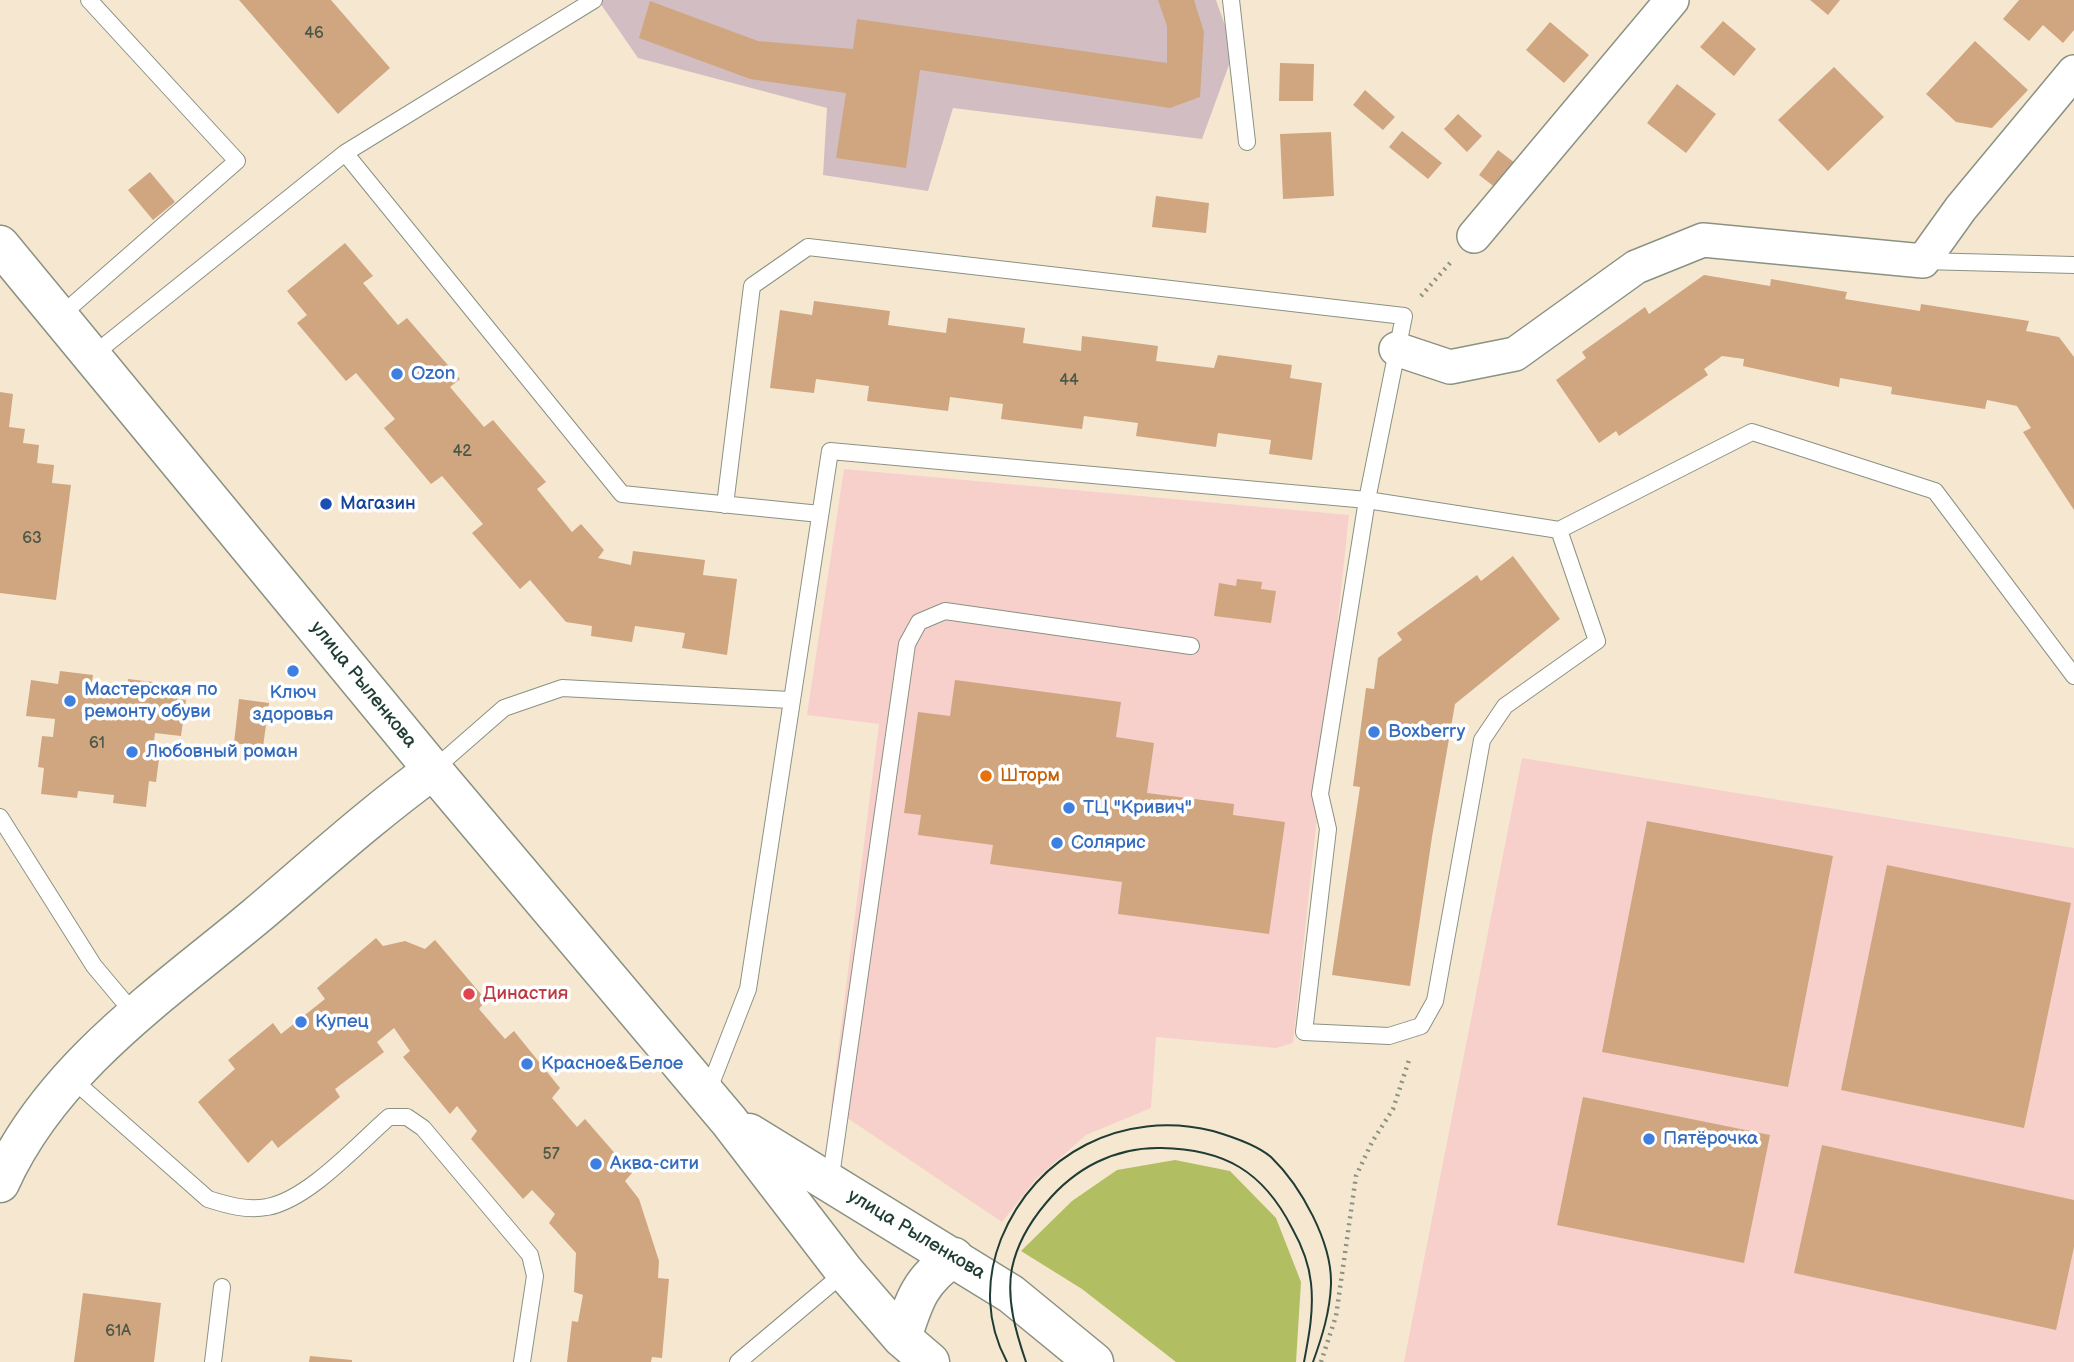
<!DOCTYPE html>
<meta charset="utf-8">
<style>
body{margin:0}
canvas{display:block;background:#f6e7d1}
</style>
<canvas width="2074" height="1362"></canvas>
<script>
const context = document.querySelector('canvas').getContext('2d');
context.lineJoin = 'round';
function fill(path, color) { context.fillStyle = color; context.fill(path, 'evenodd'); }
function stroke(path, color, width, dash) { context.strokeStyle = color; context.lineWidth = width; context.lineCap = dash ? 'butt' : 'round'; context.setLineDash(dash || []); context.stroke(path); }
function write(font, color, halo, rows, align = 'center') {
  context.font = font + ' "Balsamiq Sans",sans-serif'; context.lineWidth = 7; context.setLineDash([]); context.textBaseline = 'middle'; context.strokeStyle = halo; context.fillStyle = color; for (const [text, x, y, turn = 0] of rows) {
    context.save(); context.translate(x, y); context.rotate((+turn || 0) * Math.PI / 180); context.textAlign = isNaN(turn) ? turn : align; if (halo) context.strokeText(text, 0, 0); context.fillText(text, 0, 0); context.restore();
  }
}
const built = new Path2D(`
 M844,469L1349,515L1293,1043L1276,1048L1156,1037L1151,1108L1086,1135L1037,1178L1002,1222L831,1107L879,724L807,715Z
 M1522,758L2074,848V1362H1404Z`);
const industrial = new Path2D(`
 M598,0H1216L1234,51L1202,139L953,108L928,191L823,175L827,108L638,58Z`);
const green = new Path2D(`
 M1175,1160L1230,1171L1276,1218L1301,1282L1296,1362H1176L1082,1289L1021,1251L1072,1201L1117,1170Z`);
const building = new Path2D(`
 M239,0H331L390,68L338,114Z
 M1158,0H1194L1204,32L1200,97L1170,108L920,70L906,168L836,158L846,93L750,79L639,38L650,1L758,41L853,49L857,19L1167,63V26Z
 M1810,0H1840L1828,15Z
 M2019,0H2074V30L2063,43L2043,25L2029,41L2003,19Z
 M1723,21L1756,49L1734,76L1700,47Z
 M1550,22L1589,55L1564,83L1526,50Z
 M1975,41L2028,90L1992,128L1956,122L1926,94Z
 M1280,63L1314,64L1313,101H1279Z
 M1834,67L1884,117L1828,171L1778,120Z
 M1677,84L1716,114L1686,153L1647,123Z
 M1365,90L1395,117L1383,130L1353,105Z
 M1458,114L1482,136L1467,152L1444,129Z
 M1402,131L1442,163L1428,179L1389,147Z
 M1331,132L1334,196L1283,199L1280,134Z
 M1498,150L1519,166L1500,191L1479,175Z
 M150,172L175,202L153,220L128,190Z
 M1156,196L1209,203L1206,233L1152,227Z
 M345,243L373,276L363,283L398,325L407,318L460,379L450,387L484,427L493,420L546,482L537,489L572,532L581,524L604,550L598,558L631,565L633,551L705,560L703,575L737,579L727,655L682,648L685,633L635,626L632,642L591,636L592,626L566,622L530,580L520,589L472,533L483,524L442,476L431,484L384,428L395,419L356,373L346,381L297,323L307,315L287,291Z
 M1704,275L1770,286L1771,279L1847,292L1845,299L1920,311L1921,304L2029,321L2026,331L2059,337L2074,357V510L2023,432L2031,428L2017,406L1987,400L1985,409L1891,394L1892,387L1840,378L1839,387L1743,366L1744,359L1722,356L1704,369L1708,375L1619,436L1616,431L1599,443L1556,380L1586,358L1582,352L1645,307L1649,314Z
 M814,301L890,311L888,325L946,333L948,318L1025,328L1023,343L1081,351L1082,336L1158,346L1156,361L1214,368L1218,355L1292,365L1290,378L1322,383L1312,460L1269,454L1271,440L1218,433L1216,447L1136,436L1138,423L1084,416L1082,429L1001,419L1003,404L950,397L948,411L867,401L869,386L816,379L814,393L770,388L780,310L812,315Z
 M0,392L13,394L9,427L25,429L23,443L39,445L37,463L54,465L52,483L71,485L56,600L0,593Z
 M1513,556L1560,619L1455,704L1432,837L1410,986L1332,975L1360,787L1353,786L1366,688L1374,689L1378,658L1402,640L1397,633L1477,575L1481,581Z
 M1237,579L1262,582L1261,589L1276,591L1271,623L1214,616L1219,583L1236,586Z
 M60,671L93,675L91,688L127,693L128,679L161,683L160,696L186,700L181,736L155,733L153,750L160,751L156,782L149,781L146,807L113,803L114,795L78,791L77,798L41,794L44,768L38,767L42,736L53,737L55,719L26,716L31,680L58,684Z
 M955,680L1121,702L1116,737L1154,743L1147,793L1234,804L1233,815L1285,822L1269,934L1118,914L1122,882L990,864L993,845L918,835L921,815L904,813L918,712L950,716Z
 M239,699L269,703L263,747L234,743Z
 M1647,821L1833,856L1788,1087L1602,1052Z
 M1887,865L2071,903L2024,1128L1841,1090Z
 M376,938L383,946L405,941L425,949L435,940L486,1000L479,1009L505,1039L514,1031L560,1088L552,1098L577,1127L585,1119L632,1173L625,1181L639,1199L659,1261L658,1278L669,1279L662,1358L652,1357L651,1362H567L572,1321L578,1322L583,1295L574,1292L576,1253L549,1223L555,1214L532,1190L523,1199L471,1139L477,1131L457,1106L450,1114L403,1057L410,1051L394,1028L377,1042L384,1052L335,1089L340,1097L278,1148L272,1140L248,1163L198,1102L235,1069L228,1060L273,1023L281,1034L325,999L317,988Z
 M1583,1097L1770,1135L1744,1263L1557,1225Z
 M1822,1145L2074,1200V1247L2056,1330L1794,1273Z
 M83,1293L161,1303L154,1362H74Z
 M310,1356L352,1360V1362H309Z`);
const path = new Path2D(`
 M1421,296L1450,263
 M1321,1362L1336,1316L1356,1176L1372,1142L1393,1109L1410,1057`);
const lane = new Path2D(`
 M1231,0L1247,142
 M345,153L622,494L820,514
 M1923,261L2074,265
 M60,316L237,161L89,0
 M93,355L345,153L594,0
 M725,505L752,286L808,247L1404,316L1367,500L1320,794L1328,829L1304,1032L1389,1036L1421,1026L1435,1001L1482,740L1505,706L1597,641L1559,530
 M433,770L504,708L562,688L790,700
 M0,817L94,966L136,1016
 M71,1078L208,1199C227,1205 247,1211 267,1207C308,1200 358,1144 389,1117H407L423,1128L530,1255L535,1276L522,1362
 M707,1094L748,989L830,451L1367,500L1559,530L1752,432L1935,491L2074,676
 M830,1183L907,644L919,622L945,611L1191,646
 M213,1362L222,1287
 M738,1362L845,1272`);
const street = new Path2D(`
 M1474,236L1672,0
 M1396,349L1450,367L1515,354L1636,267L1703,240L1923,261L1961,208L2074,72`);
const secondary = new Path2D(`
 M0,245L433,770L729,1121L845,1272L902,1338L930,1362
 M749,1133L1011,1294L1094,1362
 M0,1183C51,1069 162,994 256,916C314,867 371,815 433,770
 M902,1338C914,1300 920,1280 954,1257`);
const tram = new Path2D(`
 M1007,1362C986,1323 985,1280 1001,1239C1036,1153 1123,1109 1213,1131C1230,1136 1257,1145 1271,1157C1301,1186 1332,1242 1331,1284C1330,1312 1322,1337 1313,1362
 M1026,1362C1016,1333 1006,1299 1012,1268C1017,1244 1030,1222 1046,1203C1075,1168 1115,1147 1161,1148C1224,1149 1263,1171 1292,1228C1301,1244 1309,1264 1311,1283C1314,1310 1309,1336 1304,1362`);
const markers = [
 [397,374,7,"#3f7fe0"],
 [326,504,7,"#1a4fb4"],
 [293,671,7,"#3f7fe0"],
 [70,701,7,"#3f7fe0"],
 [1374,732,7,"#3f7fe0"],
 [132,752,7,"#3f7fe0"],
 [986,776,7,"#e8710a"],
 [1069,808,7,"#3f7fe0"],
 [1057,843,7,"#3f7fe0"],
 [469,994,7,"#e0444e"],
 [301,1022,7,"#3f7fe0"],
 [527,1064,7,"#3f7fe0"],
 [1649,1139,7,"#3f7fe0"],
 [596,1164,7,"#3f7fe0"]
];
const numberNames = [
 ["46",314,34],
 ["44",1069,381],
 ["42",462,452],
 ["63",32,539],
 ["61",97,744],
 ["57",551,1155],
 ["61А",118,1332]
];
const shopNames = [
 ["Ozon",411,374],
 ["Мастерская по",84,690],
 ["ремонту обуви",84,712],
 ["Ключ",293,693,"center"],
 ["здоровья",293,715,"center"],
 ["Boxberry",1388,732],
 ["Любовный роман",146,752],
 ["ТЦ \"Кривич\"",1083,808],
 ["Солярис",1071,843],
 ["Купец",315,1022],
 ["Красное&Белое",541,1064],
 ["Пятёрочка",1663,1139],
 ["Аква-сити",610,1164]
];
const transitNames = [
 ["Магазин",340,504]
];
const streetNames = [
 ["улица Рыленкова",363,685,51],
 ["улица Рыленкова",916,1235,31]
];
const foodNames = [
 ["Шторм",1000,776]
];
const healthNames = [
 ["Династия",483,994]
];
fill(built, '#f7d0cb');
fill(industrial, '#d2bec2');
fill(green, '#b1bf62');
fill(building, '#cfa680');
stroke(lane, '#8a9282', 18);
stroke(street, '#8a9282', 36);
stroke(secondary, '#8a9282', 41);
stroke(path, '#8a9282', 4.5, [2, 5]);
stroke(lane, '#fff', 16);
stroke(street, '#fff', 33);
stroke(secondary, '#fff', 38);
stroke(tram, '#1f3d34', 2);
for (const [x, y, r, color] of markers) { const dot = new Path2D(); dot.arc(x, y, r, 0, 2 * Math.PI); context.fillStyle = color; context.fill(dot); stroke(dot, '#fff', 2.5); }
write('16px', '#4b5747', null, numberNames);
write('19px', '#366cbe', '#fff', shopNames, 'left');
write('19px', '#164399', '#fff', transitNames, 'left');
write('19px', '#1f3d34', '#fff', streetNames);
write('19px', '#c56008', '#fff', foodNames, 'left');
write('19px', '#be3a42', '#fff', healthNames, 'left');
</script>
